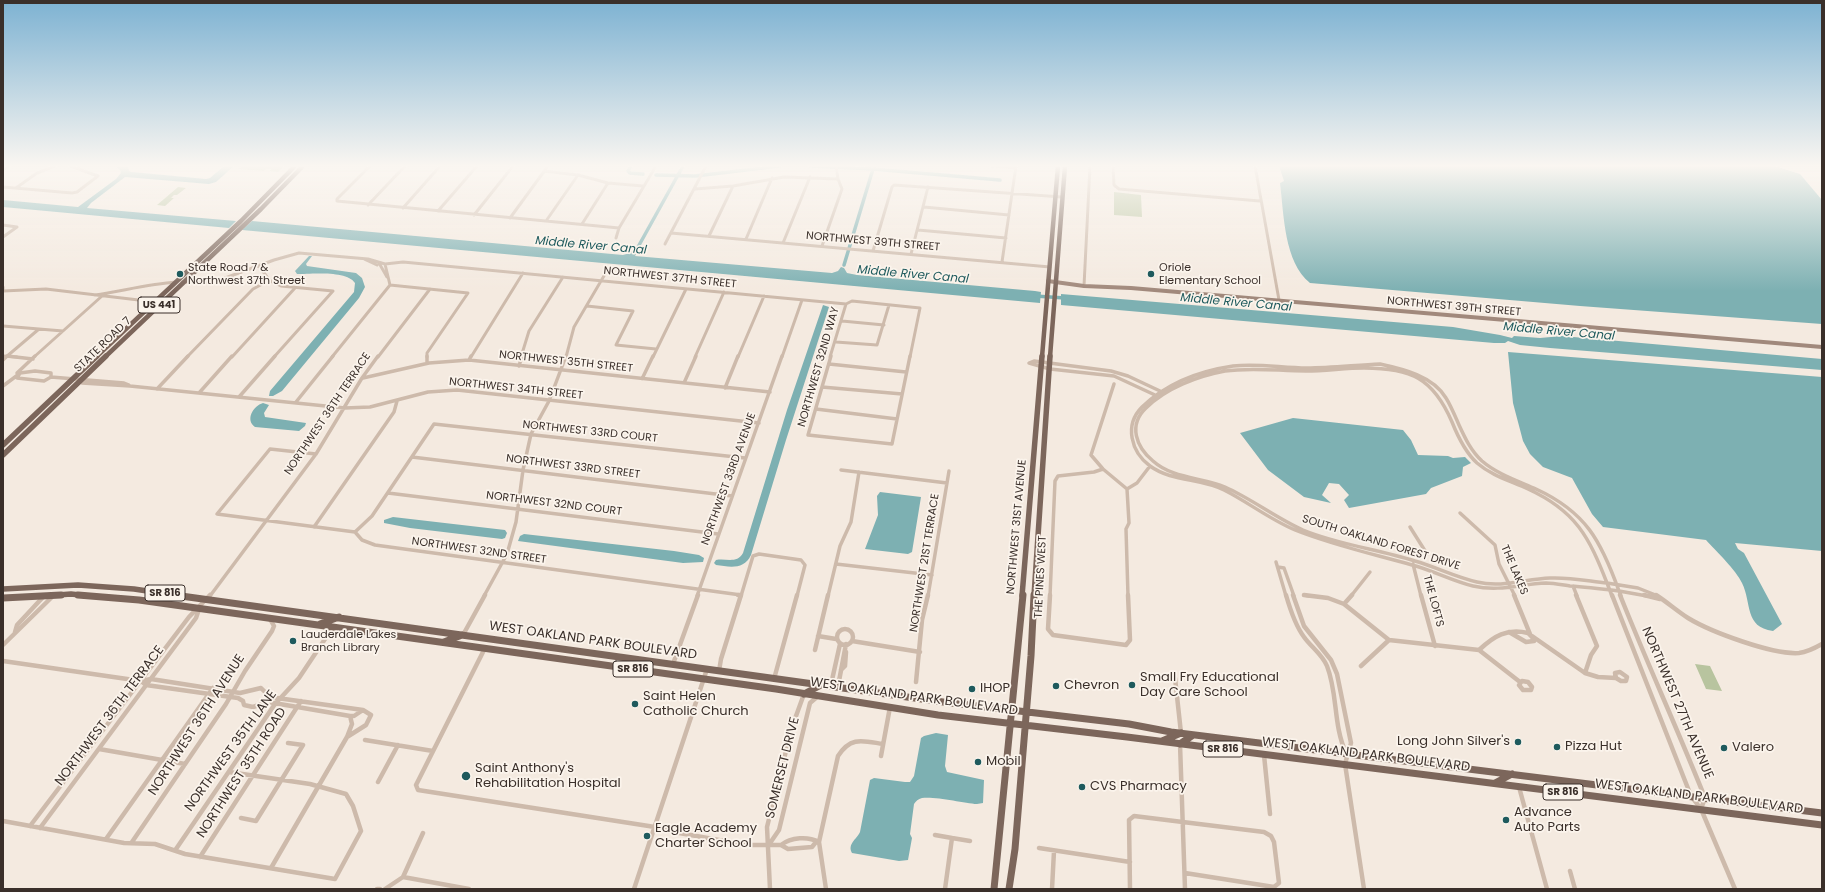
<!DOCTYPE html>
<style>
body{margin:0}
#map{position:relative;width:1825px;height:892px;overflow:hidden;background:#f4eae0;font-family:Poppins,sans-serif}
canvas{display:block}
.frame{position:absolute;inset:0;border:4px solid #3a2f2a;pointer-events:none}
</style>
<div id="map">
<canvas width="1825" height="892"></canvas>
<div class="frame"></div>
</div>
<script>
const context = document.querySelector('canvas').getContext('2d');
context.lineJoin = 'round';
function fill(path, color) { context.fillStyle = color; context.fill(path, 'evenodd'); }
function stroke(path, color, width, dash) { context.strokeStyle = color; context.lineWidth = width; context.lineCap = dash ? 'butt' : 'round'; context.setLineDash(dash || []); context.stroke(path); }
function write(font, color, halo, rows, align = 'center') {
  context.font = font + ' Poppins,sans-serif'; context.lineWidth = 3.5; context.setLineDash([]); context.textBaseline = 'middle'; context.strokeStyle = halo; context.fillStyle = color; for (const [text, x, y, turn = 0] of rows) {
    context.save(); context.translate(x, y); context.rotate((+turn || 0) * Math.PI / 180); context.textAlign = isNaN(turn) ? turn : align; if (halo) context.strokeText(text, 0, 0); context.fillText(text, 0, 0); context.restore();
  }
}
const green = new Path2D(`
 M242,166H284L278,172L270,171L271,169H266L264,171L238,169Z
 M178,187L186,188L177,195H174L171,198H174L165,206L157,205Z
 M1114,192L1141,195L1142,217L1114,215Z
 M1695,664L1710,666L1722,691L1706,689Z`);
const water = new Path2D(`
 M115,166H128L129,171L132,172L206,179L210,178L224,166H234L216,182L209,184L125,177L91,203L87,208L236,221L229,228L3,207V200L78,207L116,179L121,173L120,170Z
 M1279,166H1775L1800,174L1822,200V324L1580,306L1310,283C1284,262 1284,215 1280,183L1284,181Z
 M252,221L623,255L630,253L633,249L638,251L635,256L832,273L838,271L841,267L844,268L847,273L857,275L1035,291L1041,292L1040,303L242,230Z
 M309,256H312L306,264L307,266L356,273L362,278L365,287L359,298L282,391L273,396H269L270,391L354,292L355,283C347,270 310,274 297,274L295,271Z
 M1061,294L1453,327L1500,335L1512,338L1514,336L1540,338L1562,336L1822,359V370L1550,348L1520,345L1508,341L1505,343H1494L1061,305Z
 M823,305L829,307L786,440L751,555C744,570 730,567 716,565L714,563L716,560C726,558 737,564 743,553L787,410Z
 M1508,352L1822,377V551L1735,543L1738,549L1744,553L1782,624L1773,631C1744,627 1752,603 1742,583C1736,570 1716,551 1706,540L1603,527L1592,514L1572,478L1543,467L1530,454L1523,441L1513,403Z
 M263,403L269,405L264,413L265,417L306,423L305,426L299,431L255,427C245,420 253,406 263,403Z
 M1293,418L1403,430L1411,440L1418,455L1448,456L1453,458L1465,457L1471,463L1463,467L1462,476L1431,488L1426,494L1349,508L1344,500L1349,495L1339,484L1329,483L1322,495L1331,503L1304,497L1268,470L1240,433Z
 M880,492L921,497L912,552L908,554L865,549L878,515L877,496Z
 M393,517L505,530L507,533L505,538L502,539L410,528L384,523V520Z
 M524,534L674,551L699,555L704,558L703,562L683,563L518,541L520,536Z
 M936,733L948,735L945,766L947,772L984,780L983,803L977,804C964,803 934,796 922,798C918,799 916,801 914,804L910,834L912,838L908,860L899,861L852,853C847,844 857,839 860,832L870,780L874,778L905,782H910L914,776L921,738L924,736Z`);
const canal = new Path2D(`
 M631,166L628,171L630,173L643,174
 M810,166L873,169L844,265
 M873,169L1000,180
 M656,175L695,176L780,166
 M638,247L683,166
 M1035,296L1065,298`);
const streetFar2 = new Path2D(`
 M370,166L337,199V201L619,228
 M992,166L1015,168
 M1113,166L1114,185L1119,189L1260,201
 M1255,166L1279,300
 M3,170L9,166
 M544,171L578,175L608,183L643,186
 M3,187L72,193L77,192L98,176L70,166
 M16,188L37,173L55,166
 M695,189L733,186L784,177L838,179
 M368,205L405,166
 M924,207L1009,215
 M403,208L440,166
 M438,211L477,166
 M474,215L513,166
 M510,218L548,166
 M546,221L578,175
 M582,224L608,183
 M3,225L17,227
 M918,230L1006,238
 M671,233L1050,267
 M709,236L733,186
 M3,237L17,227
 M616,238L619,228L656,166
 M746,239L772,178
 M783,243L810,177
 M665,244L706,166
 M822,246L842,189L838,179L836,166
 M873,251L892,187L894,185L1062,197
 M911,254L928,187
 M364,259L377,265
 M1002,262L1016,166
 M379,263L387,277
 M259,266L270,281L281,286L333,291L274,357
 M182,282L200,283L217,281L274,260L299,253L368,259L385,264L403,262L846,304
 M390,285L468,293L427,353V357
 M1084,286L1090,166
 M3,287V291L46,289L147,301L151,304
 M95,295C122,291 149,284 176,282
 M846,304L852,301L920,308L910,357
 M587,306L633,311L616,345L656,349
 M842,321L884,325
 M3,326L63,331
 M836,342L877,345L889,305
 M3,356L17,357
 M6,357L39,329
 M34,357L102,296
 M187,357L253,289L270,280
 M232,357L295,288
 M332,357L390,285L385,264
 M378,357L430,289
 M471,357L523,273
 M521,357L529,331L563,277
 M566,357L574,327L608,269
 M653,357L686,289
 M695,357L724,292
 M738,357L764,296
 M782,357L802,300
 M830,357L846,304`);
const streetFar1 = new Path2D(`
 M7,356L33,359
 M427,356V362
 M831,356L808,435L892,444L910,356
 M3,360L7,356
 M469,360L471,356
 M829,364L906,372
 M1380,364C1403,369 1433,376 1446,398C1451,406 1455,416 1459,425C1465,438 1471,451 1482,461C1497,474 1518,481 1536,489C1586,512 1601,541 1619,591C1603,589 1587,587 1570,586C1563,585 1554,583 1546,583C1520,584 1500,592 1473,586C1452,581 1432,570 1412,565C1373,554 1332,545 1295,530C1269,519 1248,502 1224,490C1201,478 1172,482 1150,466C1131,452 1124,425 1142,407C1167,383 1199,371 1233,366C1258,363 1282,368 1307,368C1331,368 1356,365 1380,364Z
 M519,366L522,356
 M1364,368C1411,368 1433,378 1452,422C1458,437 1465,452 1477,463C1492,476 1511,481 1528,489C1576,511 1589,537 1607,583C1588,581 1569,577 1550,578C1525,579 1502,588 1477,582C1455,577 1436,567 1415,561C1378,549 1339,545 1303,530C1276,518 1252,499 1225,487C1202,477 1173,479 1153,461C1136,447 1128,425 1146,408C1166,388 1198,376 1225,371C1252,367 1279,371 1306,371C1326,371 1345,368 1364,368Z
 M35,371L51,373V377L44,381L17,378L20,373Z
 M17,373L35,356
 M51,377L124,383L129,385
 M363,378L429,363L469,360L770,392
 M642,379L653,356
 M80,381L82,383L130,386L345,408L370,407L428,392L457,390L759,423
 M684,383L696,356
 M1114,384L1091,455L1103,469L1127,489L1137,483L1150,466
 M3,386L19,374
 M822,387L902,394
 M725,388L738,356
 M157,389L188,356
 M199,393L232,356
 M1155,395L1114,376L1050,369L1029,363L1034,361L1111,371L1128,376L1160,391
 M239,397L275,356
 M296,402L333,356
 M816,409L897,419
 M412,457L732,496
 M841,470L947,483
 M1127,489L1129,523L1126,529L1128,596
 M388,493L718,534
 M1460,513L1495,545L1499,564L1515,596
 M217,514L355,532L362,540L375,545L741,595
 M217,514L270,449L316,454
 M314,527L394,412L397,401
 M1410,527L1427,554
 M355,532L372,516L434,424L745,458
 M1276,562L1286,596
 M836,564L932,575
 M1413,564L1421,596
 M1278,567L1284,568L1294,596
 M1607,583L1638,588L1658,596
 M1607,583L1612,596
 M1573,586L1577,596
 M1619,591L1647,596
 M1619,591L1621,596
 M1304,595L1309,596
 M210,596L316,454L362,378L378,356
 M484,596L507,554L516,522L523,470L531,434L549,401L566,356
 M697,596L782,356
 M741,596L753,556L759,554L801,560L805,565L797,596
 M828,596L840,546L851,522L859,472
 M928,596L949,471
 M1050,596L1055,481L1058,476L1094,472L1103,469
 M1351,596L1370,572`);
const street = new Path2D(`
 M738,595H741
 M1050,595L1048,629L1053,635L1126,645L1130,640L1128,595
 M1286,595C1290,609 1295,625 1304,637C1311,647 1322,654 1327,666C1338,694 1333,725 1346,753
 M1293,595L1304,626L1331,660L1337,674L1351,743L1345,764L1364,889
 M1304,595L1328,598L1344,604L1389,640
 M1421,595L1435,646
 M1514,595L1530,634
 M1576,595L1597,646L1591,655L1585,673
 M1612,595L1691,796L1701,809L1735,889
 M1620,595C1647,663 1678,730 1705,798L1701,809
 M1644,595L1660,599
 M1656,595C1667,602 1677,611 1688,618C1711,632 1773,655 1799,653C1807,652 1815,648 1822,644
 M1344,604L1352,595
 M837 637a8 8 0 1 1 16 0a8 8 0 1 1-16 0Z
 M15,632L17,625L44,596
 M1509,632L1526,642L1534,641
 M463,635L485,595
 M818,636L836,639
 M1532,636L1585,673L1598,677L1616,678
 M852,641L920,652
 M3,645L52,597
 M485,648L416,785L418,790L655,827L668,831L747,845H781L788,849L812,847L816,842
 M815,650L828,595
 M1479,650C1494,636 1507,628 1528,633L1533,638L1532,641
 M3,661L141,681L151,679L240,693L261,688L270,697L363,710L371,715L366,725L347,737
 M673,664L698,595
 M1361,666L1389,640L1479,650L1520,682
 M841,670L845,666L846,652
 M719,671L721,659L741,595
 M1620,672L1627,677L1626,681H1621L1616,678L1615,673Z
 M1175,678L1181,733
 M774,679L797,595
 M141,681L146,685L238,698L243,701L244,705L253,707L268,702L350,716L352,724L347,737L271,868
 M1522,681L1528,682L1532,687L1531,690H1523L1519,685Z
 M916,682L922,620L928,595
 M827,686L832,680L840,644
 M840,687L839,681L846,644
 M350,716H354L363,710
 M365,740L433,751
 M1180,744L1185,889
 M99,749L185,764
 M1264,755L1270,814
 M881,756L890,707
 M378,782L398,745
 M1519,787L1547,889
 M241,818L256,821L303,745L288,743
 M3,821L124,843L155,844L185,854L335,879L361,831L353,806L346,794L310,784L229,772
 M30,826L189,617L210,595
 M40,828L196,618L199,609
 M935,835L952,838
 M106,839L213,688
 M132,842L226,704L245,671L272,631L274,626L270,619
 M819,842L838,756C851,736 863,741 883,744
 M781,845C791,837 808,836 819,842L826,889
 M768,846L779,830L810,703L817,697
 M1039,848L1130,862
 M176,849L275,704L299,678L333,627
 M200,857L301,701
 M1570,871L1575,889
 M403,877L423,833
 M377,889H380
 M385,889L403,877L469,889
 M634,889L707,669
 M770,889L767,827L792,727L804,694
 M945,889L952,838L970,841
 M1052,889L1054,851
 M1130,889L1129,820L1134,816L1264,832L1271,836L1274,842L1279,883L1274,887L1185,873`);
const secondary = new Path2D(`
 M1048,281L1084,286L1131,288L1822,347`);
const primaryFar2 = new Path2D(`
 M96,357L241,221L295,166
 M105,357L261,209L303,166
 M1042,357L1058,166
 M1050,357L1065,166`);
const primaryFar1 = new Path2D(`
 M3,445L97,356
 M3,455L106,356
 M3,589L78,585L134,589L181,596
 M44,596L71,594L89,596
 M1022,596L1042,356
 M1034,596L1050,356`);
const primary = new Path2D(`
 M78,595L139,600L776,689L938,715L1127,737L1822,825
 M174,595L943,702L1129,724L1171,732L1822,813
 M3,598L61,595
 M320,624L339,617
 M444,642L462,635
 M804,694L821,685
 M1162,741L1181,733
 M1180,744L1193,735
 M1495,783L1512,774
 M994,889L1023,595
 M1009,889L1015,849L1031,656L1034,595`);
const markers = [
 [180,274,4,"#1e5a5d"],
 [1151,274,4,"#1e5a5d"],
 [293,641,4,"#1e5a5d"],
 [1132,685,4,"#1e5a5d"],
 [1056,686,4,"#1e5a5d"],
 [972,689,4,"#1e5a5d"],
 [635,704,4,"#1e5a5d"],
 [1518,742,4,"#1e5a5d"],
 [1557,747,4,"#1e5a5d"],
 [1724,748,4,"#1e5a5d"],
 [978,762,4,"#1e5a5d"],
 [466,776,5,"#1e5a5d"],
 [1082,787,4,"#1e5a5d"],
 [1506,820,4,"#1e5a5d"],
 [647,836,4,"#1e5a5d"]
];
const shields = [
 [159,305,42],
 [165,593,40],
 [633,669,40],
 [1223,749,40],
 [1563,792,40]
];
const shieldNames = [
 ["US 441",159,305],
 ["SR 816",165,593],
 ["SR 816",633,669],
 ["SR 816",1223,749],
 ["SR 816",1563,792]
];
const streetNames = [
 ["NORTHWEST 39TH STREET",873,242,5],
 ["NORTHWEST 37TH STREET",670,278,6],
 ["NORTHWEST 39TH STREET",1454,307,5],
 ["STATE ROAD 7",103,345,-44],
 ["NORTHWEST 35TH STREET",566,362,6],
 ["NORTHWEST 32ND WAY",819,367,-74],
 ["NORTHWEST 34TH STREET",516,389,6],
 ["NORTHWEST 36TH TERRACE",328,414,-56],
 ["NORTHWEST 33RD COURT",590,432,6],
 ["NORTHWEST 33RD STREET",573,467,7],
 ["NORTHWEST 33RD AVENUE",729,479,-70],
 ["NORTHWEST 32ND COURT",554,504,7],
 ["NORTHWEST 31ST AVENUE",1017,527,-85],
 ["SOUTH OAKLAND FOREST DRIVE",1381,543,17],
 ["NORTHWEST 32ND STREET",479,551,8],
 ["NORTHWEST 21ST TERRACE",925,563,-81],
 ["THE LAKES",1514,570,67],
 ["THE PINES WEST",1041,577,-87],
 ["THE LOFTS",1433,601,75]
];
const poiNames = [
 ["State Road 7 &",188,268],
 ["Northwest 37th Street",188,281],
 ["Oriole",1159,268],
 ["Elementary School",1159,281],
 ["Lauderdale Lakes",301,635],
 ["Branch Library",301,648]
];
const waterNames = [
 ["Middle River Canal",591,246,5],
 ["Middle River Canal",913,275,5],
 ["Middle River Canal",1236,303,5],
 ["Middle River Canal",1559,332,5]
];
const nearStreetnames = [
 ["WEST OAKLAND PARK BOULEVARD",593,641,8],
 ["WEST OAKLAND PARK BOULEVARD",914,697,8],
 ["NORTHWEST 27TH AVENUE",1677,703,67],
 ["NORTHWEST 36TH TERRACE",110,716,-53],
 ["NORTHWEST 36TH AVENUE",197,725,-57],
 ["NORTHWEST 35TH LANE",231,751,-54],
 ["WEST OAKLAND PARK BOULEVARD",1366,755,7],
 ["SOMERSET DRIVE",783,768,-76],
 ["NORTHWEST 35TH ROAD",242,773,-57],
 ["WEST OAKLAND PARK BOULEVARD",1699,797,7]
];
const nearPoinames = [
 ["Small Fry Educational",1140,678],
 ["Day Care School",1140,693],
 ["Chevron",1064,686],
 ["IHOP",980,689],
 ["Saint Helen",643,697],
 ["Catholic Church",643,712],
 ["Long John Silver's",1510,742,"right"],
 ["Pizza Hut",1565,747],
 ["Valero",1732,748],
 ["Mobil",986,762],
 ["Saint Anthony's",475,769],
 ["Rehabilitation Hospital",475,784],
 ["CVS Pharmacy",1090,787],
 ["Advance",1514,813],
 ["Auto Parts",1514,828],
 ["Eagle Academy",655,829],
 ["Charter School",655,844]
];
fill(green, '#b8c49f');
fill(water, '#7db0b2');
stroke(canal, '#7db0b2', 3.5);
stroke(streetFar2, '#cdbaab', 3);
stroke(streetFar1, '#cdbaab', 3.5);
stroke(street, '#cdbaab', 4.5);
stroke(secondary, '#a1897c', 4);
stroke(primaryFar2, '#7c665b', 4.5);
stroke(primaryFar1, '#7c665b', 5.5);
stroke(primary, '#7c665b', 7);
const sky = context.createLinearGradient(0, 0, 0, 291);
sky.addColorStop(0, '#7db2d2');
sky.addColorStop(0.57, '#faf6f1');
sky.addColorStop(1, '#faf6f100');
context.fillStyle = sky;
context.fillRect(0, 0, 1825, 291);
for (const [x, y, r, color] of markers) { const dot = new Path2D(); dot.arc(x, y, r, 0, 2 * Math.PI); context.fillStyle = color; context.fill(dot); stroke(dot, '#fbf4ec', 1.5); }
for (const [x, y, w] of shields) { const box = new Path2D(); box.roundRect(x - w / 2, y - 8, w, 16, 3); context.fillStyle = '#fbf4ec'; context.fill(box); stroke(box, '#3a2f2a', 1); }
write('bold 10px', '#3a2f2a', null, shieldNames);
write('11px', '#3a2f2a', '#fbf4ec', streetNames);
write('11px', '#3a2f2a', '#fbf4ec', poiNames, 'left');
write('italic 12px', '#1e5a5d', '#fbf4ec', waterNames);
write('13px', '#3a2f2a', '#fbf4ec', nearStreetnames);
write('13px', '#3a2f2a', '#fbf4ec', nearPoinames, 'left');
</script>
